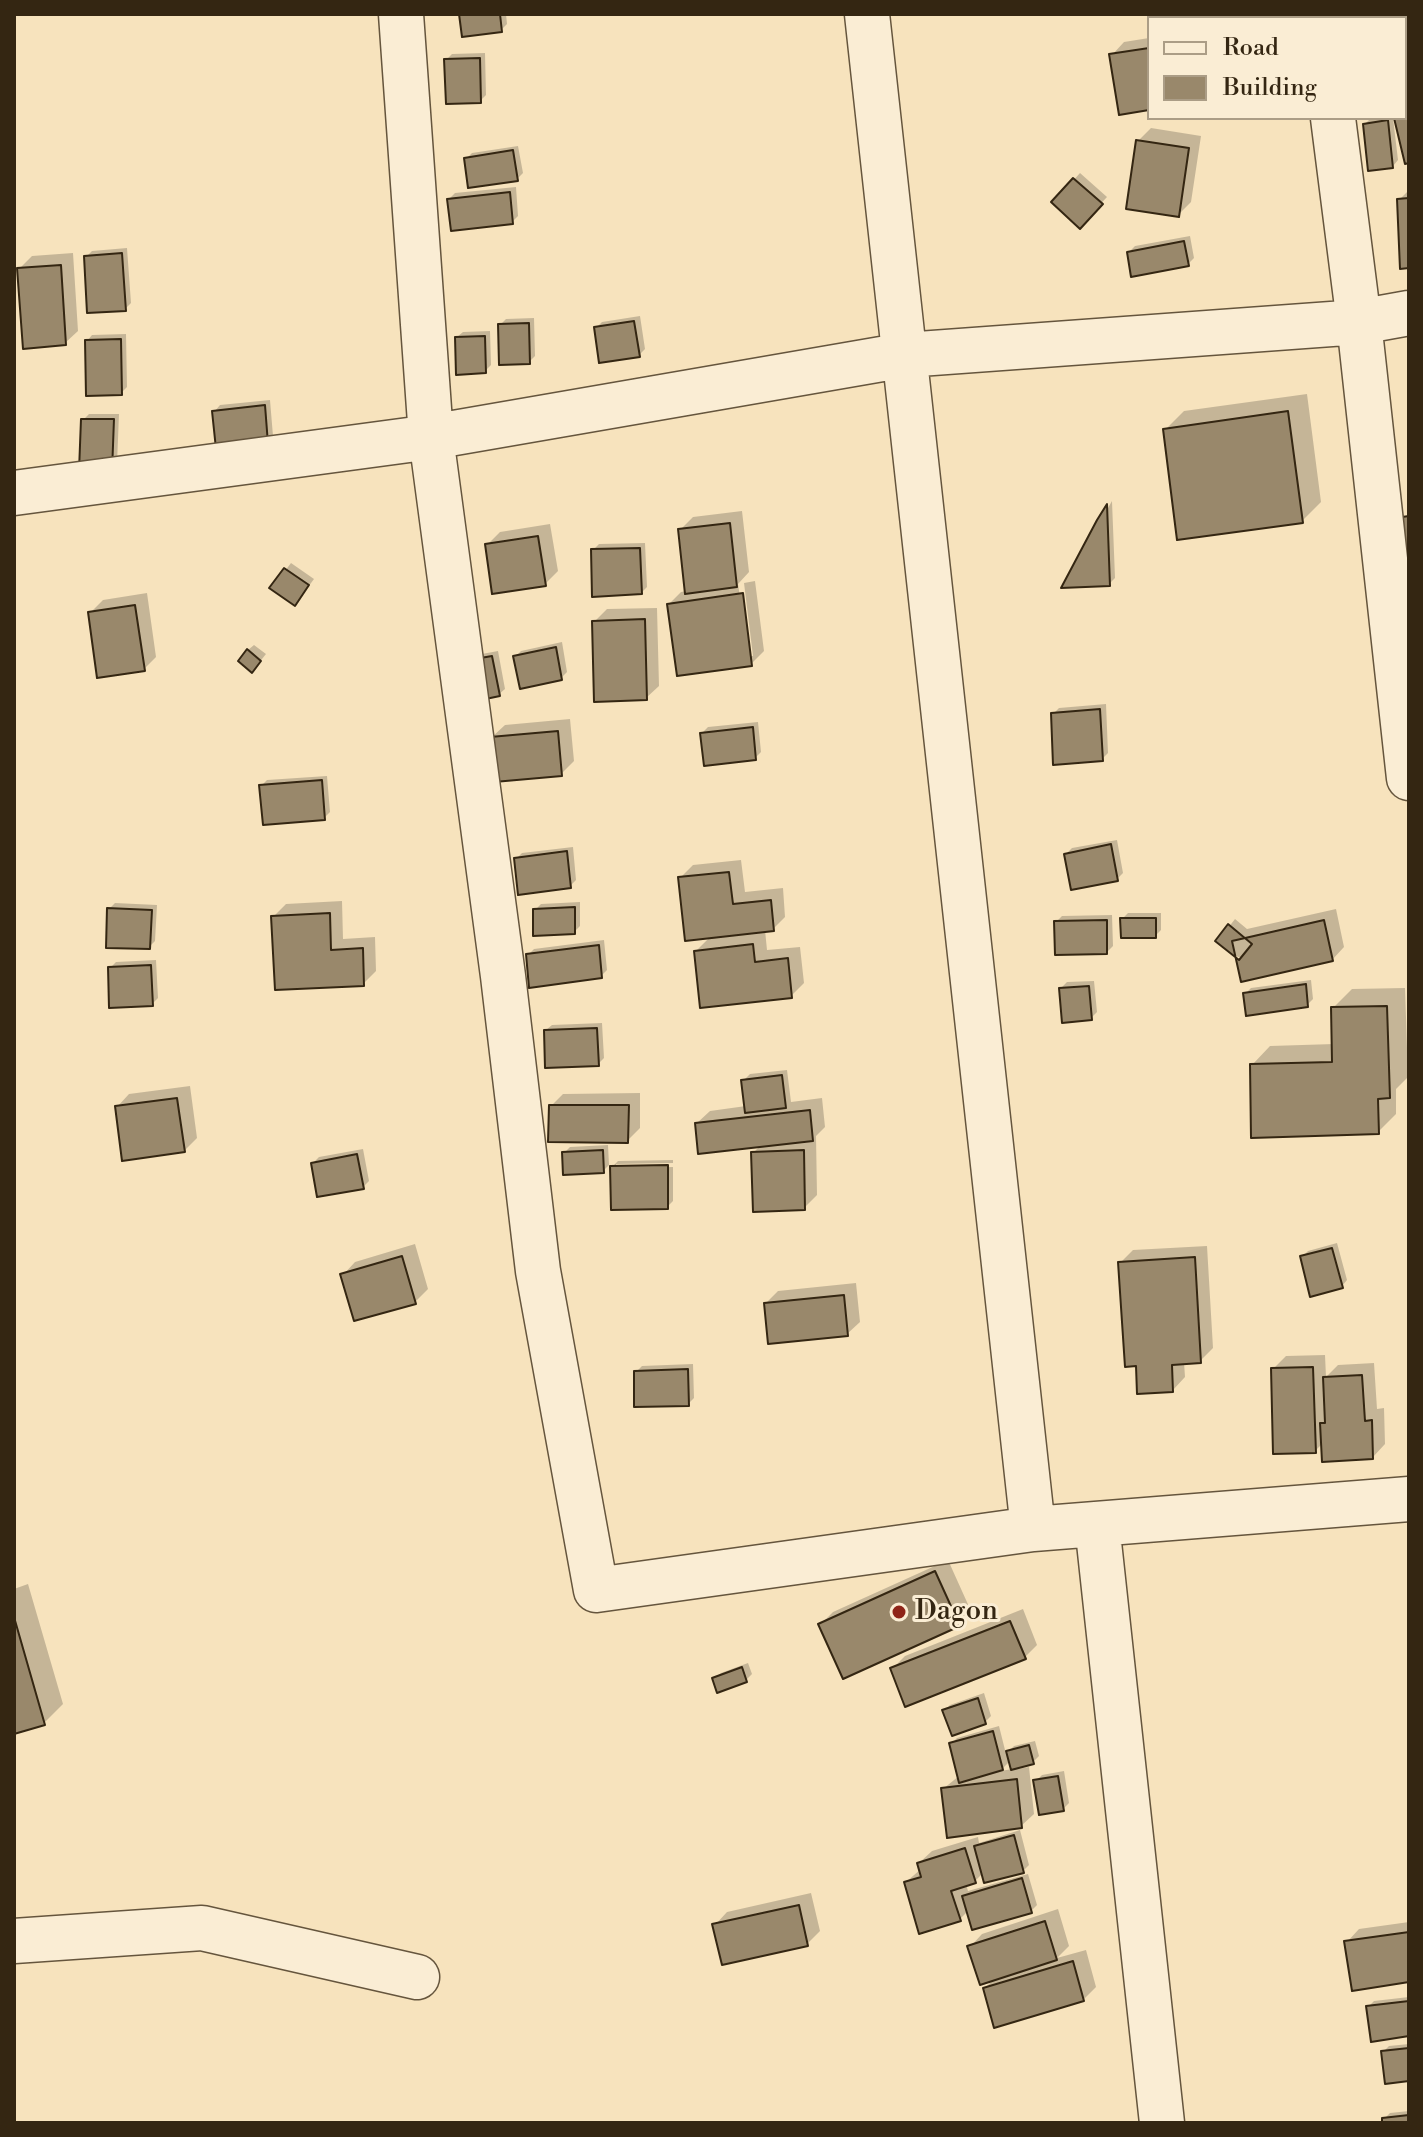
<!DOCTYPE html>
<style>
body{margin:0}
#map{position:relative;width:1423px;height:2137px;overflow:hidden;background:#f7e3bd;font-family:"Libre Bodoni",serif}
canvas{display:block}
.frame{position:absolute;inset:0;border:16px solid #342612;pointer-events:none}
.legend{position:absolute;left:1147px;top:16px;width:260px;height:104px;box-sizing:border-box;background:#faedd4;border:2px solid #ab9d86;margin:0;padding:10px 14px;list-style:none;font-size:24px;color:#342612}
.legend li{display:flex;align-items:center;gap:16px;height:40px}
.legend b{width:40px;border:2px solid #ab9d86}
</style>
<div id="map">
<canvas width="1423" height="2137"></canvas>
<div class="frame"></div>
<ul class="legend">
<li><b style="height:10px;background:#faedd4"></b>Road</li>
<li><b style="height:22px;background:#99886b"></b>Building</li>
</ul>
</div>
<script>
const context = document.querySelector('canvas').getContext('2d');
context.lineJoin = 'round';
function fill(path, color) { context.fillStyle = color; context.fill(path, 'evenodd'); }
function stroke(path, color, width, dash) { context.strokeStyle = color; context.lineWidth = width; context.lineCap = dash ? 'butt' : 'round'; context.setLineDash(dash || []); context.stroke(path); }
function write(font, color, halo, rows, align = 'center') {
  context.font = font + ' "Libre Bodoni",serif'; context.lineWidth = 6; context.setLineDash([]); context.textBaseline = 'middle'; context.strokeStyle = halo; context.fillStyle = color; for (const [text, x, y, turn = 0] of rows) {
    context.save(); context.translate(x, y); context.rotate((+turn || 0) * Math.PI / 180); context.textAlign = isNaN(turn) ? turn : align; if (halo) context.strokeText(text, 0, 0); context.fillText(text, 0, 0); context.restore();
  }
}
const shadow = new Path2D(`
 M461,14H506L507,24L501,30Z
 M1149,38V108L1112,55L1124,42Z
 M485,53L486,95L480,101L446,60L452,54Z
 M1371,118H1393L1398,160L1393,166L1365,124Z
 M1151,128L1201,136L1191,202L1178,215L1138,141Z
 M518,146L523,173L517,179L466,159L472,153Z
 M1080,173L1107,197L1080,226L1054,202Z
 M516,187L518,216L512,222L449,199L455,193Z
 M1409,190V266L1399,200Z
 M1190,236L1194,258L1188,264L1129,252L1135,246Z
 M127,248L131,303L125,309L86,257L92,251Z
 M73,253L78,331L65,343L19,269L32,256Z
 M640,316L645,349L639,355L596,328L602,322Z
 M534,318L535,356L529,362L500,325L506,319Z
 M490,331L491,365L485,371L457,337L463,332Z
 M126,334L127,387L121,393L87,341L92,335Z
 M1307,394L1321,502L1302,521L1165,430L1184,411Z
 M270,400L273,436L268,442L215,411L220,405Z
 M89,414H119L117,464L83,420Z
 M1112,501L1115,578L1109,584L1064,586Z
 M742,511L749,572L738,584L749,656H753L744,583L755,581L764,651L751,664L669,604L681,592L687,591L680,530L693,517Z
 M550,524L558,571L545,584L487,545L500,532Z
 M645,543L647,587L641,593L593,550L599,544Z
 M291,563L314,579L300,598L272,588Z
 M147,593L156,657L144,669L90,613L103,600Z
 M657,608L659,686L646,698L594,622L607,609Z
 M562,642L567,672L561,678L515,657L521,651Z
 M254,645L266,654L258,664L248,650Z
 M498,651L505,689L499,694L471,656Z
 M1106,704L1108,753L1102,759L1053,714L1059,708Z
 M570,719L574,761L561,774L492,737L505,725Z
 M758,722L761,752L755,758L702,733L708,727Z
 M327,776L330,812L324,818L261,786L267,780Z
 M1117,840L1123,873L1117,879L1066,854L1072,848Z
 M573,847L576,880L570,886L516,859L522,853Z
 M741,860L745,892L783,888L785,917L773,929L765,930L767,950L800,947L804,983L791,996L696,951L711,936L680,878L693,865Z
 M342,901L343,939L375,937L376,971L363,984L273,917L286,904Z
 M580,902V926L574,932L535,910L541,904Z
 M115,903L157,905L155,941L149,947L109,909Z
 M1336,909L1344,947L1332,960L1238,957L1218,941L1235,919L1247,929Z
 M1128,913H1161V930L1155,936L1122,919Z
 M1112,915L1113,946L1107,952L1056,922L1062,916Z
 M604,940L607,970L601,976L528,955L534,949Z
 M156,960L158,998L152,1004L110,968L116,962Z
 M1311,980L1313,999L1307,1005L1245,994L1251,988Z
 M1094,981L1097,1012L1091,1018L1061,988L1067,982Z
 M1405,988L1408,1077L1396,1089V1114L1378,1132L1252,1065L1270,1046L1334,1044L1333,1008L1352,989Z
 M602,1023L604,1058L598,1064L546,1030L552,1025Z
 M787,1070L791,1102L822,1098L825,1127L816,1136L817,1195L804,1208L753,1153L761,1145L697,1123L710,1111L746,1106L744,1080L750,1074Z
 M190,1086L197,1138L184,1151L117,1107L129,1094Z
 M640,1093V1128L627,1141L551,1106L563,1094Z
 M608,1145L609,1165L603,1171L564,1153L570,1147Z
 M363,1149L369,1181L363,1187L313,1163L319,1157Z
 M673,1160V1163L616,1164V1168L673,1167V1201L667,1207L612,1167L618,1161Z
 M1337,1243L1347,1280L1342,1286L1302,1257L1308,1251Z
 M415,1244L428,1289L415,1302L343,1275L355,1262Z
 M1207,1246L1213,1348L1200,1361L1184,1362L1185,1377L1173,1390L1138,1364L1120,1263L1133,1250Z
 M856,1283L860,1322L847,1334L766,1303L778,1291Z
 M1325,1355L1326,1377L1338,1365L1374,1363L1377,1409L1384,1408L1385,1444L1373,1457L1323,1443L1315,1451L1273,1369L1286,1356Z
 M693,1364L694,1398L688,1404L636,1372L642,1366Z
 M948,1560L971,1611L959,1624H821L833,1612Z
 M28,1584L63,1704L44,1723L14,1732V1589Z
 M1023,1609L1037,1645L1024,1658L892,1669L905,1656Z
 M748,1663L752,1674L746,1680L715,1679L721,1673Z
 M984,1693L991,1716L985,1722L945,1710L950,1705Z
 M999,1726L1006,1754L1014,1746L1035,1741L1039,1756L1033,1762L1017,1766V1769L1029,1767L1034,1814L1021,1826L943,1789L959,1776L951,1744L957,1738ZM1011,1760L1013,1769L1000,1771Z
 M1064,1771L1069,1803L1063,1809L1036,1781L1042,1775Z
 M1020,1830L1029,1865L1021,1873H983L975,1881L966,1884L968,1891L1028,1874L1037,1905L1031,1911H968L960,1919L906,1882L921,1869L919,1863L932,1851L978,1837L979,1843Z
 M811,1893L820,1931L807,1944L715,1925L727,1912Z
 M1058,1909L1069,1946L1057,1958L1086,1950L1096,1987L1083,2000L985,1988L995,1978L970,1947L982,1934Z
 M1409,1922V1980L1347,1942L1359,1929Z
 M1409,1997V2034L1368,2007L1374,2001Z
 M1409,2044V2079L1383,2052L1389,2046Z
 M1409,2111V2123H1384V2119L1390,2113Z`);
const building = new Path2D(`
 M459,14H500L502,32L462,37Z
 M1409,43V89L1405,90V44Z
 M1149,48V110L1119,115L1109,54Z
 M480,58L481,103L446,104L444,59Z
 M1409,111V163L1405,164L1394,118H1405V112Z
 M1388,120L1393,168L1368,171L1363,124Z
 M1136,140L1189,148L1179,217L1126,209Z
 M513,150L518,181L468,188L464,158Z
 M1073,178L1103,204L1080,229L1051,202Z
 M510,192L513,224L451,231L447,199Z
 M1409,198V268L1400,269L1397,199Z
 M1184,241L1189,266L1131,277L1127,252Z
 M122,253L126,311L87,313L84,256Z
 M61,265L66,345L23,349L17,268Z
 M634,321L640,357L599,363L594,327Z
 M529,323L530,364L499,365L498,324Z
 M485,336L486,373L456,375L455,337Z
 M121,339L122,395L86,396L85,340Z
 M265,405L268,444L216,449L212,411Z
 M1288,411L1303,523L1177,540L1163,429Z
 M81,419H114L112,472L79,471Z
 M1107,504L1110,586L1061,588L1097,520Z
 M1409,516V566H1405L1402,517Z
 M730,523L737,587L685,594L678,529Z
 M538,536L546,586L492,594L485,544Z
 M640,548L642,594L592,597L591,549Z
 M284,568L309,585L295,606L269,588Z
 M743,593L752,666L677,676L667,604Z
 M135,605L145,671L97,678L88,612Z
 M645,619L647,700L594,702L592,621Z
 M556,647L562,680L520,689L513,656Z
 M247,649L261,661L252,673L238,661Z
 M492,656L500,696L471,702L463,661Z
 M1100,709L1103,761L1053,765L1051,713Z
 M753,727L756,760L704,766L700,733Z
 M558,731L562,776L494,782L490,737Z
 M322,780L325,820L263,825L259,785Z
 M1111,844L1118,881L1071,890L1064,854Z
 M567,851L571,888L518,895L514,858Z
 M729,872L733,904L771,900L774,931L685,941L678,877Z
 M575,907V934L533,936V909Z
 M107,908L152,910L150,949L106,948Z
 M330,913L331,950L363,948L364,986L275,990L271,916Z
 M1120,918H1156V938H1121Z
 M1107,920V954L1055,955L1054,921Z
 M1324,920L1333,961L1241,982L1232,941Z
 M1228,924L1252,944L1239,960L1215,941Z
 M753,944L755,962L788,958L792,998L700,1008L694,951Z
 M599,945L602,978L529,988L526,954Z
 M151,965L153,1006L109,1008L108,967Z
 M1306,984L1308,1007L1246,1016L1243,993Z
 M1089,986L1092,1020L1062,1023L1059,988Z
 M1387,1006L1390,1098L1378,1099L1379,1134L1251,1138L1250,1064L1332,1062L1331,1007Z
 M597,1028L599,1066L545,1068L544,1030Z
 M782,1075L786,1108L745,1113L741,1080Z
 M177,1098L185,1152L122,1161L115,1106Z
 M549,1105H629L628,1143L548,1142Z
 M810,1110L813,1141L698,1154L695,1123Z
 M603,1150L604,1173L563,1175L562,1152Z
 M804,1150L805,1210L753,1212L751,1152Z
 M357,1154L364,1189L317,1197L311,1163Z
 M668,1165V1209L611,1210L610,1166Z
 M1332,1248L1343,1288L1310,1297L1300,1256Z
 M402,1256L416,1304L354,1321L340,1274Z
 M1195,1257L1201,1363L1172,1365L1173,1392L1137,1394L1136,1366L1125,1367L1118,1262Z
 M844,1295L848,1336L768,1344L764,1303Z
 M1313,1367L1316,1453L1273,1454L1271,1368Z
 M688,1369L689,1406L634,1407V1371Z
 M1362,1375L1365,1421L1372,1420L1373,1459L1322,1462L1320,1423H1325L1323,1377Z
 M935,1571L960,1626L843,1679L818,1624Z
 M14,1617L45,1725L14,1734Z
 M1010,1621L1026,1659L905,1707L890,1668Z
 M742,1667L747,1682L717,1693L712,1678Z
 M978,1698L986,1724L952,1736L942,1710Z
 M993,1731L1003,1770L959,1783L949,1743Z
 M1029,1745L1034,1764L1011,1770L1006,1751Z
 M1058,1776L1064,1811L1039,1815L1033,1780Z
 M1017,1779L1022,1828L947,1838L941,1788Z
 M1014,1835L1024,1873L984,1883L974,1846Z
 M965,1848L976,1883L951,1891L961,1921L919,1934L904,1882L921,1877L917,1863Z
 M1022,1878L1032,1913L972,1930L962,1896Z
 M799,1905L808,1946L722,1965L712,1924Z
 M1045,1921L1057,1960L980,1985L967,1946Z
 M1409,1932V1982L1352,1991L1344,1941Z
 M1073,1961L1084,2001L994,2028L983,1988Z
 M1409,2001V2036L1371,2042L1366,2006Z
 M1409,2048V2081L1385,2084L1381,2051Z
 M1409,2115V2123H1382V2118Z`);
const minor = new Path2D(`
 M401,14L431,437L503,976L538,1271L596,1590L1033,1529L1409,1499
 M867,14L1033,1529
 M1320,14V18
 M1333,118L1359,322L1409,778
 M14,493L431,437L905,355L1359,322L1409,313
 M1097,1524L1162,2123
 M14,1941L202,1928L417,1977`);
const markers = [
 [899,1612,8,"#8f2418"]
];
const poiNames = [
 ["Dagon",915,1612]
];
fill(shadow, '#0003');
fill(building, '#99886b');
stroke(building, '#342612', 2);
stroke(minor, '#65553d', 47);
stroke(minor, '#faedd4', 44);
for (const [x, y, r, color] of markers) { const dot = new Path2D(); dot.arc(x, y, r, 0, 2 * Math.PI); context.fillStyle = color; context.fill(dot); stroke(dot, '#faedd4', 3); }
write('28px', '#342612', '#faedd4', poiNames, 'left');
</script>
